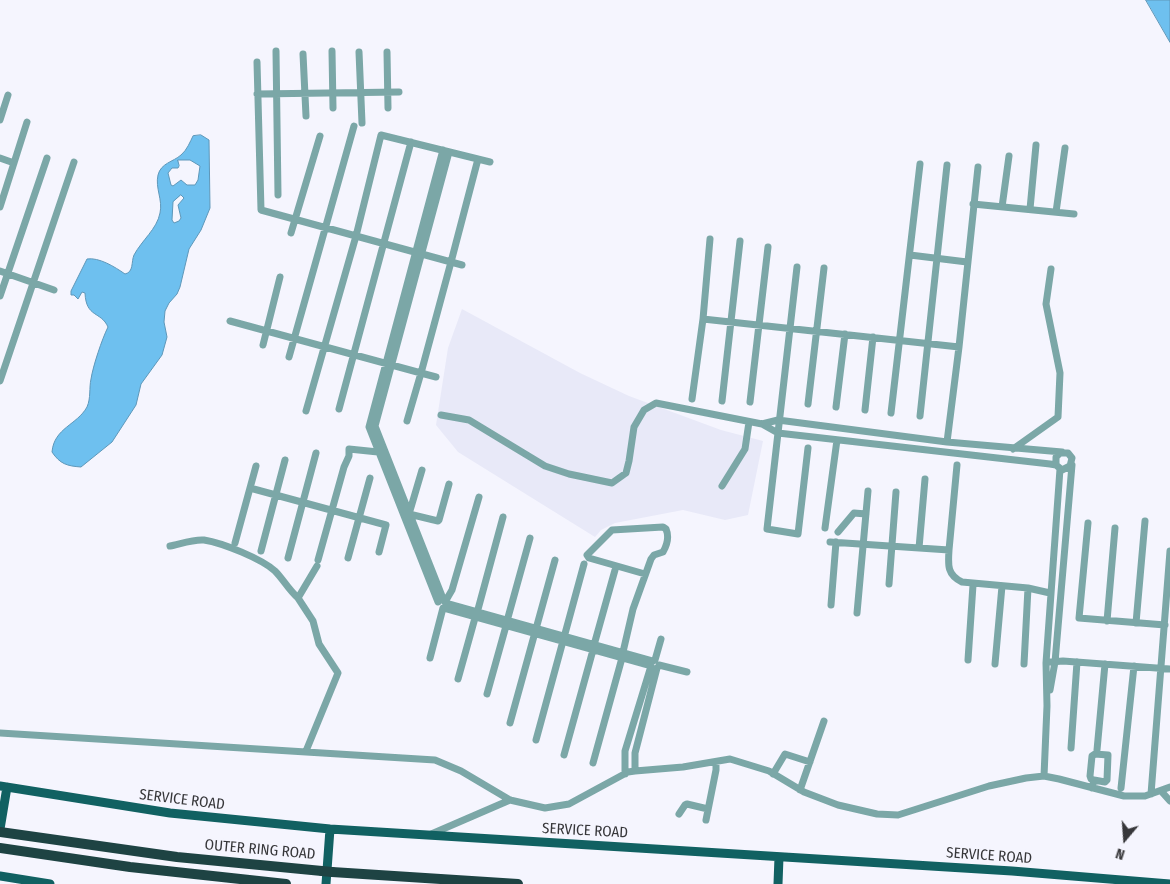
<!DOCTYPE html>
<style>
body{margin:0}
#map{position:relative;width:1170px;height:884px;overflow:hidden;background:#f5f5fe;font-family:"Fira Sans Condensed",sans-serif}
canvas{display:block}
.north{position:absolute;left:1100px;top:814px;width:50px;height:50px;-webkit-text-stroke:4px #f5f5fe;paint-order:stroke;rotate:198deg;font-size:14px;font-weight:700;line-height:20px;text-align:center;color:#37373a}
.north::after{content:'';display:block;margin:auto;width:18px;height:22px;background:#37373a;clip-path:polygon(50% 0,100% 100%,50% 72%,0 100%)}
</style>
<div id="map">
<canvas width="1170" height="884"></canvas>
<div class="north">N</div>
</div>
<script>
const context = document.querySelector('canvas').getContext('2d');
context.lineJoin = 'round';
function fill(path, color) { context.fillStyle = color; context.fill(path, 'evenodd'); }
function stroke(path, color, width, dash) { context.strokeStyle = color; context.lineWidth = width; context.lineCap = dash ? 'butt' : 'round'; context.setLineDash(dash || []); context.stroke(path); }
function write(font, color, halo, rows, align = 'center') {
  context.font = font + ' "Fira Sans Condensed",sans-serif'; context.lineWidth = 5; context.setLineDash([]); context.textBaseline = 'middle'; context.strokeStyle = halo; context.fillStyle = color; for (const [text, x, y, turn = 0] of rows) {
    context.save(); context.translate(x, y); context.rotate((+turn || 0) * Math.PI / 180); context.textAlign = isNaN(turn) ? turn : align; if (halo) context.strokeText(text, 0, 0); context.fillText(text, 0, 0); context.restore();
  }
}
const built = new Path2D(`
 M462,309L580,373L629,396L721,430L763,441L748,515L725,520L683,510L615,523L601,530L595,537L458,452L436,425L448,348Z`);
const water = new Path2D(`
 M1146,0H1170V42Z
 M201,135L209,140L210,208L201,230L189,249L180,287L177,294L169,303L165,311L164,322L167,337L162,355L141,384L136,405L112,442L81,467C67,466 60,464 52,452C54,428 77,425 87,407C91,398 89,388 91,379C93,366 102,339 108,327C101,311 86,318 85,293L82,292L78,299L74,295H71V291L87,259C99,257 115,267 125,274C134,272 131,262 134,255C142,240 157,229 160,213C163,200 155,188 158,175C161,163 173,162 181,155C187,150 190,142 193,136ZM178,160H190L200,166L198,180L195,185H187L181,180L173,186L171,185L168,173L172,168H178L179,166ZM181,195L184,198L178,205L181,218L179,221L174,223L172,220L173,202Z`);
const minor = new Path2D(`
 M276,51L278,195
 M332,51L333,108
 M359,52L362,123
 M387,52L388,108
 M303,54L306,116
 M257,62L261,210L356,236L306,411
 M257,94L399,92
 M0,120L8,95
 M0,158L14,163
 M973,204L1074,214
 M0,207L27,122
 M1002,207L1009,156
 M1030,209L1036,145
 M1056,212L1065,148
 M291,233L320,136
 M910,255L967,262
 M462,265L451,262L478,159
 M797,267L767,529L798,534L808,448
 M0,271L54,290
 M0,296L47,158
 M703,319L959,347
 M230,321L421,373L451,262L356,236L381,135L490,162
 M263,345L280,277
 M289,357L354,126
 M0,381L74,162
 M692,399L703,319L710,239
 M722,401L740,241
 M750,402L768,247
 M808,404L824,268
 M836,407L845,334
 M339,409L411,142
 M865,410L873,337
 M891,413L920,164
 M441,415L469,420L545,466L569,474L612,483L626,473L629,461L634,427L644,410L656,403L762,424L778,420L947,442L1062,452
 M920,416L947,165
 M407,421L421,373L436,377
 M762,424L778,433L1050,464L1056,465L1062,470L1070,466L1072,458L1068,453H1060L1056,457V465
 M947,442L959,347L978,167
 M1013,449L1058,417L1060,373L1046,304L1051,269
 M422,470L409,514L438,521L439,520L449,484
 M722,486L745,449L749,422
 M250,488L256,466
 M1088,523L1079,618L1165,625
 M825,528L837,440
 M838,532L854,513L866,514
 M830,542L949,550C948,565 947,575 962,582L1028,588L1050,593
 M235,543L250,488L386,525L379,552
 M170,546C180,544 194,539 204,540C223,543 262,559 275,571C283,579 288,589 298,598
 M919,548L925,479
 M949,550L957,465
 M261,551L285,460
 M288,558L316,453
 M348,558L370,478
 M318,560L344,467L349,456V449L378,452
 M889,584L896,492
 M444,601L375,426L449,152
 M438,602L369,427L443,150
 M445,602L452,590L479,497
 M446,603L653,661
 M831,605L836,542
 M477,613L503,517
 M857,613L868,491
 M507,621L530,538
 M1107,621L1115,528
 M1136,623L1145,521
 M594,645L615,570
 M623,652L633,609L651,559L654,555L663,552C667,545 669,536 666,529L663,527L612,530L587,555L589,558L645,574
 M430,658L443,608L651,666L625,751V774
 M655,660L661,639
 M968,660L973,585
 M1051,662L1063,661L1170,669
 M995,664L1002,586
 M1024,664L1028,588
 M659,665L687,672
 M458,679L475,618
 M1050,690L1055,662L1072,465
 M487,694L506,626
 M510,723L555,560
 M0,733L435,760L461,771L510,800L545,808L569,804L628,772L635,771L683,767L730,759L769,771L804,792L838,805L877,814L898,815L989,786L1026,778L1044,776L1059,779L1124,796H1145L1170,787
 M536,740L584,564
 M1071,748L1077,662
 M1097,750L1105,664
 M306,751L338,673L319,644L313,621L298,598L317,566
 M564,755L593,650
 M593,763L622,658
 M635,771V753L657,668
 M773,774L785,754L810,762
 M1044,776L1047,706L1046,663L1060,469
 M1092,788L1094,780L1091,779L1090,776L1092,756L1095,754L1108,755L1107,780L1105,782L1094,780
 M1121,788L1134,666
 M800,790L824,721
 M1161,791L1170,801
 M1151,794L1170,551
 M679,814L685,805L687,804L708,809
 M706,820L716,770V762
 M429,835L510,800`);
const major = new Path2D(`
 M0,786L170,813L330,829L1012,871L1170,884
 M0,829L7,787
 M0,876L50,884
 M326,884L330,829
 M778,884L779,857`);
const highway = new Path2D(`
 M0,832L177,857L322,871
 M0,848L130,867L286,884
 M332,872L518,884`);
const highwayBridge = new Path2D(`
 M322,871L332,872`);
const streetNames = [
 ["SERVICE ROAD",182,800,7],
 ["SERVICE ROAD",585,831,3],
 ["OUTER RING ROAD",260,850,5],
 ["SERVICE ROAD",989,856,4]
];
fill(built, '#e8e9f8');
fill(water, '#6ec0ef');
stroke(water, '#5e97b9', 1);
stroke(minor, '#7ba7a7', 7);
stroke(major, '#116162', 9);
stroke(highway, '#1e4343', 10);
stroke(highwayBridge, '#1e4343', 10);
write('15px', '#37373a', '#f5f5fe', streetNames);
</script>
